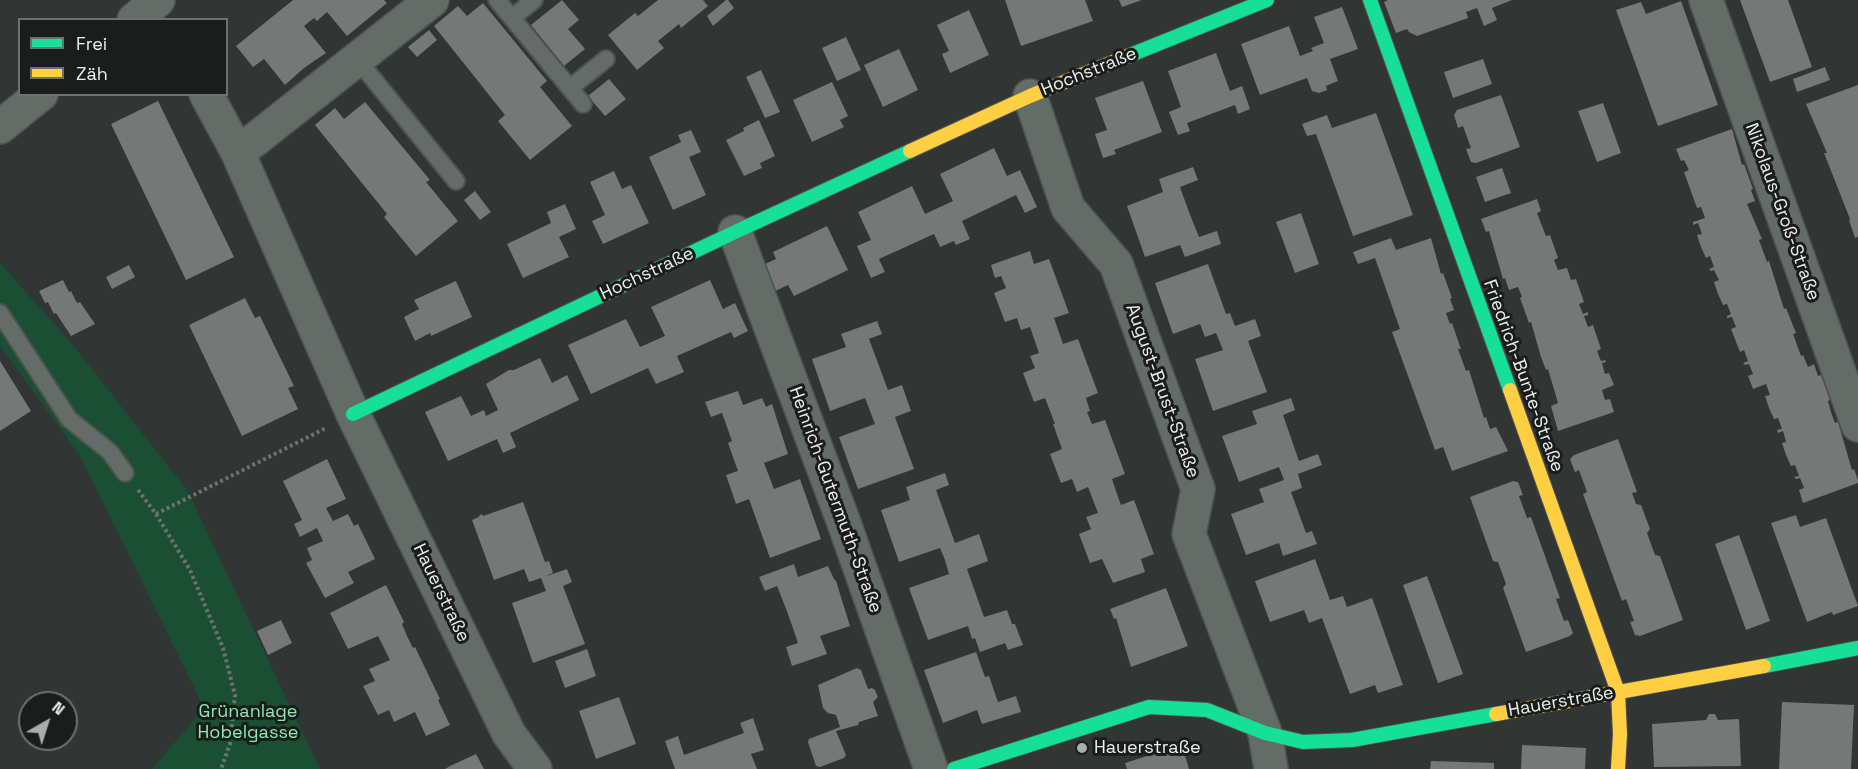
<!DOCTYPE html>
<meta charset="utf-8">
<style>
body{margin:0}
#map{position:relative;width:1858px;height:769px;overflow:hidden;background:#313533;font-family:"Space Grotesk",sans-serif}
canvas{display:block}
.legend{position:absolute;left:18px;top:18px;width:210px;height:78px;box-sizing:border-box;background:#1a1d1b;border:2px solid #6e716f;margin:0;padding:8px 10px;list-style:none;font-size:18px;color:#ebefec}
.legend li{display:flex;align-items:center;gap:12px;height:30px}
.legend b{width:30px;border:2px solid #6e716f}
.north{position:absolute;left:18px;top:691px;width:60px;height:60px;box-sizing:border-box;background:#1a1d1b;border:2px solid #6e716f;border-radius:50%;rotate:39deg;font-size:16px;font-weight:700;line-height:24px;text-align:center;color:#ebefec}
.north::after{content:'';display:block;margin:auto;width:21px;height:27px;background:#aaaeab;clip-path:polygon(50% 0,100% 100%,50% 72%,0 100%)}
</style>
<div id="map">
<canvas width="1858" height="769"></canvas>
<ul class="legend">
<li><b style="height:8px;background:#16e098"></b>Frei</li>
<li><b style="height:8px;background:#ffcf43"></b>Zäh</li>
</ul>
<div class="north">N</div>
</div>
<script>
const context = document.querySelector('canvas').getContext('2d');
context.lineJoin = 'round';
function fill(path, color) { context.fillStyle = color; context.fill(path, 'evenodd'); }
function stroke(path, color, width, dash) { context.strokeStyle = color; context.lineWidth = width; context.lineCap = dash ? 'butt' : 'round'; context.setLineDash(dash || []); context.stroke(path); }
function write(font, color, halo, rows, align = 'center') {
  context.font = font + ' "Space Grotesk",sans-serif'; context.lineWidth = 6; context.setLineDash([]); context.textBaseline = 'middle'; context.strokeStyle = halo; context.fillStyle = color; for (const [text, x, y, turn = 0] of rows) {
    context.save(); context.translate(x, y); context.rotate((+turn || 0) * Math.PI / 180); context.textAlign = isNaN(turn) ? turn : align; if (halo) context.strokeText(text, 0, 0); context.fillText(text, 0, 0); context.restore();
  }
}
const green = new Path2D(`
 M0,263L73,345L187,490L320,769H152L204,708L80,456L0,346Z`);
const building = new Path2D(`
 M293,0H384L387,3L347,36L327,12L317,21L314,18L304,26L326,53L304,68L285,85L264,59L253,67L236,46Z
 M562,0L579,20L568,29L585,49L564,66L531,25Z
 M658,0H703L708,6L681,28L679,24L658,41L664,48L637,70L608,35L635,13L638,16Z
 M726,0H728L734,8L713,26L707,16Z
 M1005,0H1085L1093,21L1021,46Z
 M1119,0H1142L1122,7Z
 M1388,0H1512L1492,8L1497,20L1484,26L1477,8L1466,12L1468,18L1417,36L1409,32L1407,29L1396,33L1384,2Z
 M1740,0H1788L1812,67L1770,82Z
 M1681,1L1718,105L1658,126L1616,10L1641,2L1646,14Z
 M483,3L547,81L540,87L572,126L530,160L498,121L505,115L434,26L458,6L467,16Z
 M1342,7L1358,49L1330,59L1338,81L1326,86L1327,90L1319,93L1312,91L1307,78L1260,95L1241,44L1289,26L1300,56L1313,51L1311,48L1324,43L1314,17Z
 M969,10L989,55L950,73L942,54L949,51L937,25Z
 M429,30L437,40L417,57L408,47Z
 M846,37L861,70L837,81L822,48Z
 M899,49L918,90L883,107L864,65Z
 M1216,53L1230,91L1242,86L1250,109L1238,114L1235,105L1187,123L1190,131L1178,135L1169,112L1181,107L1168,71Z
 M1483,59L1492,84L1453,98L1444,72Z
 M1825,67L1830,80L1797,92L1793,79Z
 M761,70L780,112L765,118L746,77Z
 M609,79L626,99L605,116L588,96Z
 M1143,81L1162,132L1114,150L1116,154L1103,158L1095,134L1107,130L1095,98Z
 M832,82L848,116L840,120L844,127L812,142L793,100Z
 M1858,85V237L1855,238L1849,220L1850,219L1824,153H1827L1806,104Z
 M1501,95L1520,147L1476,163L1471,162L1466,149L1471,148L1463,126L1458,128L1454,115L1457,110Z
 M158,101L234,257L186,280L111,124Z
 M365,102L430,180L426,182L458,221L416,256L384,217L387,214L315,125L335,108L344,119Z
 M1603,103L1621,153L1597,162L1578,111Z
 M1376,113L1413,215L1353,236L1316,134L1307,136L1302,124L1327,115L1332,128Z
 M759,120L775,156L760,163L762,168L744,176L726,140L744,131L743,128Z
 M1732,129L1742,165L1744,164L1753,189L1751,190L1755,201L1747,204L1762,239L1759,240L1767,262L1769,261L1784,309L1786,308L1796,333L1793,334L1801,356L1803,355L1808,367L1814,364L1818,376L1821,375L1830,400L1828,401L1831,412L1835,423L1838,422L1852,470L1854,469L1858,480V483L1803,503L1799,490L1804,488L1800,478L1796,479L1794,477L1799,476L1795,465L1791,466L1786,455L1782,443L1786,442L1783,431L1778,433L1777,430L1782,429L1778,418L1774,419L1769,408L1765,396L1770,395L1766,384L1753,389L1748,376L1753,374L1749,364L1745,365L1743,363L1748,361L1744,350L1740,352L1731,329L1736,327L1732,317L1727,318V316L1731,314L1727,304L1723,305L1718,294L1714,282L1719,280L1714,270L1711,271L1709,269L1714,267L1710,256L1706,258L1701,247L1697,235L1702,234L1698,223L1693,225V222L1705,218L1701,207L1697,208L1693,197L1684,172L1689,170L1684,160L1681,161L1676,149Z
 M691,130L701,152L689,157L706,195L673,210L649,157L681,142L678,135Z
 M994,148L1007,176L1020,170L1037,207L1025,213L1016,195L962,221L970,239L956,245L954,241L940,247L934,234L879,259L885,272L871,278L857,246L871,240L858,212L912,186L925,214L953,201L940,174Z
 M1193,167L1198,180L1180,187L1189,212L1199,237L1217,231L1221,244L1185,257L1180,245L1145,257L1127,206L1163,192L1159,179Z
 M1502,168L1511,193L1485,202L1476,177Z
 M614,171L622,189L631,185L649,223L603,244L592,221L605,215L590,182Z
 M475,191L491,212L480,220L464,200Z
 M1537,199L1541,211L1537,213L1542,226L1546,236L1550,235L1558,258L1554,260L1558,270L1567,268L1571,280L1576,279L1584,302L1579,304L1583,314L1588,312V315L1584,316L1588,327L1593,325L1601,349L1597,351L1601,361L1605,360L1606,362L1602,363L1605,374L1609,373L1614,385L1602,390L1605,400L1610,399L1614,412L1558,431L1551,406L1558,403L1548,369L1546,370L1541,357L1531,322L1529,323L1520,298L1522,297L1518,287L1509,290L1505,278L1503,279L1489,231L1486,232L1481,219Z
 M565,204L576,229L559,237L569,257L523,278L507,244L551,223L547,212Z
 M1301,213L1319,264L1295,273L1276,222Z
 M827,226L848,270L794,296L788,285L773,292L763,265L776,259L773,252Z
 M1391,238L1396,250L1431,238L1441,274L1443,273L1452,298L1450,299L1454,310L1446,313L1450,324L1452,323L1461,349H1458L1466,371L1469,370L1484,418L1486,417L1490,429L1496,427L1508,451L1452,471L1443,447L1435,450L1392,332L1400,329L1375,258L1358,264L1353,252Z
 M1030,251L1034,264L1049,259L1069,313L1054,318L1063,344L1078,339L1098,393L1086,398L1090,411L1087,412L1092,424L1105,420L1125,474L1112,479L1116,491L1121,505L1134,500L1154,554L1141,559L1145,572L1113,583L1102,559L1090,563L1079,534L1091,529L1086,517L1098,513L1088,487L1077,492L1072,479L1061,483L1050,454L1062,449L1053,424H1055L1045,398L1034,402L1023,373L1035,368L1030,356L1039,353L1030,327L1021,330L1017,318L1005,322L994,293L1006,288L1001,276L995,278L991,265Z
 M1208,264L1226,314L1230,313L1235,326L1255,319L1261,336L1248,341L1267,392L1213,411L1195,359L1223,350L1216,333L1205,337L1200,324L1173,334L1155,283Z
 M129,265L135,277L112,289L106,277Z
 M63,280L69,292L71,291L77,303L80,302L95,324L71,336L56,313L54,314L48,302L45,303L39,291Z
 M710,280L723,309L735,303L748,331L734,338L731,332L677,356L684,372L656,384L648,368L591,394L568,345L626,319L640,347L665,336L651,307Z
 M456,281L472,317L431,336L430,333L415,341L404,317L419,309L414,300Z
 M245,298L255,318L260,316L294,386L288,388L298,409L242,436L189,325Z
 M877,321L882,334L869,339L888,390L902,385L911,411L895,417L914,469L858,489L839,437L875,424L865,398L830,411L812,359L846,347L841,334Z
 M540,358L552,383L567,375L579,400L510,433L516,447L503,453L497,439L448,461L425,412L461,396L471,416L484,410L486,416L498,410L486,384L509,370H514Z
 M0,361L31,411L0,431Z
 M738,391L743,405L762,398L766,407L772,404L788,454L764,463L774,489L800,479L821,539L770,558L749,499L736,504L726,475L738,471L728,443L732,441L722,413L711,417L705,402Z
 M1291,398L1295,410L1283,415L1299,461L1318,454L1322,465L1298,474L1302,488L1291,492L1306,533L1312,531L1317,544L1283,556L1279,543L1246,555L1231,514L1264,502L1259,489L1284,480L1279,467L1239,482L1222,436L1257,424L1252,411Z
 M1618,439L1637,492L1632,493L1636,504L1641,505L1650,529L1647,533L1655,555L1660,556L1683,620L1640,636L1635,635L1630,622L1634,621L1626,599L1622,601L1583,494L1587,492L1579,470L1575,472L1570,459L1574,455Z
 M327,459L346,499L326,508L333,521L348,514L354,526L358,524L375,559L348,572L354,583L325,598L306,563L312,560L307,548L323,541L317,528L300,537L294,524L302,520L283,481Z
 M945,473L949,485L936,490L955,543L979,534L988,561L967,569L984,617L1007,610L1012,624H1015L1023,645L1008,650L1005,643L980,652L975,638L972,639L968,626L928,640L909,588L949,574L945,560L940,548L899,562L881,510L910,500L906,487Z
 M1513,481L1518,482L1523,495L1519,496L1527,518L1531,517L1560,598L1556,599L1564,621L1568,620L1573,633L1570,636L1526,652L1503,588L1506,584L1498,562L1493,561L1470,497Z
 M523,502L545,562L549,561L553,573L544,577L567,569L572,582L563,586L585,644L533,663L512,603L546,591L541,578L529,582L524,569L494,580L472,520L479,517V516L482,514L483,516Z
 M1796,515L1800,527L1826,518L1858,606L1833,615L1832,612L1807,622L1771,523Z
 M1739,535L1770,621L1746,630L1715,544Z
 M1315,559L1330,600L1343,596L1347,607L1372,598L1403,685L1378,693L1375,685L1350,694L1322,618L1309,623L1304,610L1270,622L1255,581Z
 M794,564L798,577L828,566L834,579L836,581L850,626L820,636L827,654L792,666L786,647L798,643L788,614L777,586L765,591L759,577Z
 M1427,576L1463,674L1438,683L1403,585Z
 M386,585L404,622L402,624L407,636L413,648L415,647L440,699L438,700L450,725L426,736L415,712L394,722L389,710L378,715L363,686L375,681L369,669L390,660L378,636L348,649L330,613Z
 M1166,588L1188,646L1131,667L1116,618L1114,619L1110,609Z
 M281,620L292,643L268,655L257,631Z
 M587,649L596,676L565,688L555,661Z
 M976,652L985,677L989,676L998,702L1016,696L1021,712L982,724L977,710L943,723L924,670Z
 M857,668L861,670L868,689L872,688L875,690L878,697L873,702L878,716L859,722L858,725L836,731L846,755L844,758L820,767L816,766L808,742L809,739L840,727L836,715L828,713L823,708L818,685Z
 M619,697L636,744L596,759L579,711Z
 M1782,702L1854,705L1851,769H1779Z
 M1709,714H1715L1718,720L1739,719L1741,766L1654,767L1652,724L1706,720Z
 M753,718L764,750L751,754L757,769H675L665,741L678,736L684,755L744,733L740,723Z
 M1182,745L1189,769H1127L1125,763Z
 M1522,745L1586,748L1585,769H1521Z
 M476,754L484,769H445L450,766Z
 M1431,761L1494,763V769H1430Z`);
const path = new Path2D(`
 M138,490L156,514L326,428
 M156,514L190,570L223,648L235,695L230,744L221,769`);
const lane = new Path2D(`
 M497,0L583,104
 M512,18L534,0
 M357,59L456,181
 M570,88L606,59
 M0,313L69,419L110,452L125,473`);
const street = new Path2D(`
 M1706,0L1858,425
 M134,20L158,0
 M206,94L238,153L353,414L509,734L535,769
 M1030,96L1068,208L1116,264L1198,489L1189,534L1265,733L1271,769
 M0,127L41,94
 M238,153L432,0
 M735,232L844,523L931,769`);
const fast = new Path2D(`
 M1370,0L1510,390
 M1128,56L1267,0
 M353,414L735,232L910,151
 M1764,666L1858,648
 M954,769L1149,707L1207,710L1265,733L1303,742L1352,740L1496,714`);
const slow = new Path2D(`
 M910,151L1030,96L1128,56
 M1510,390L1618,692L1620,734L1618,769
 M1496,714L1764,666`);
const markers = [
 [1082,748,6,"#aaaeab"]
];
const streetNames = [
 ["Hochstraße",1089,72,-22],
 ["Nikolaus-Groß-Straße",1782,212,70],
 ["Hochstraße",647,274,-25],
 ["Friedrich-Bunte-Straße",1523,376,70],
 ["August-Brust-Straße",1162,391,70],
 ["Heinrich-Gutermuth-Straße",835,500,70],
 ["Hauerstraße",441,593,64],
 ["Hauerstraße",1561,702,-10]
];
const parkNames = [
 ["Grünanlage",248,712],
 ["Hobelgasse",248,733]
];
const poiNames = [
 ["Hauerstraße",1094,748]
];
fill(green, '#1b4f33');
fill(building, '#757876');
stroke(lane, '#505251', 20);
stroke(street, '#505251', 36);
stroke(fast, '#505251', 16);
stroke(slow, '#505251', 16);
stroke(path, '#6c726e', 4, [3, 3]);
stroke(lane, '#636c66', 16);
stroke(street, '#636c66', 33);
stroke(fast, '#16e098', 14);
stroke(slow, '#ffcf43', 14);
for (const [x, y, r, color] of markers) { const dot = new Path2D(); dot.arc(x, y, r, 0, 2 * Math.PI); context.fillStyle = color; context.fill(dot); stroke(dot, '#1a1d1b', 2); }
write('18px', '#ebefec', '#1a1d1b', streetNames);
write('18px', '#8be8af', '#1a1d1b', parkNames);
write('18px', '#ebefec', '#1a1d1b', poiNames, 'left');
</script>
